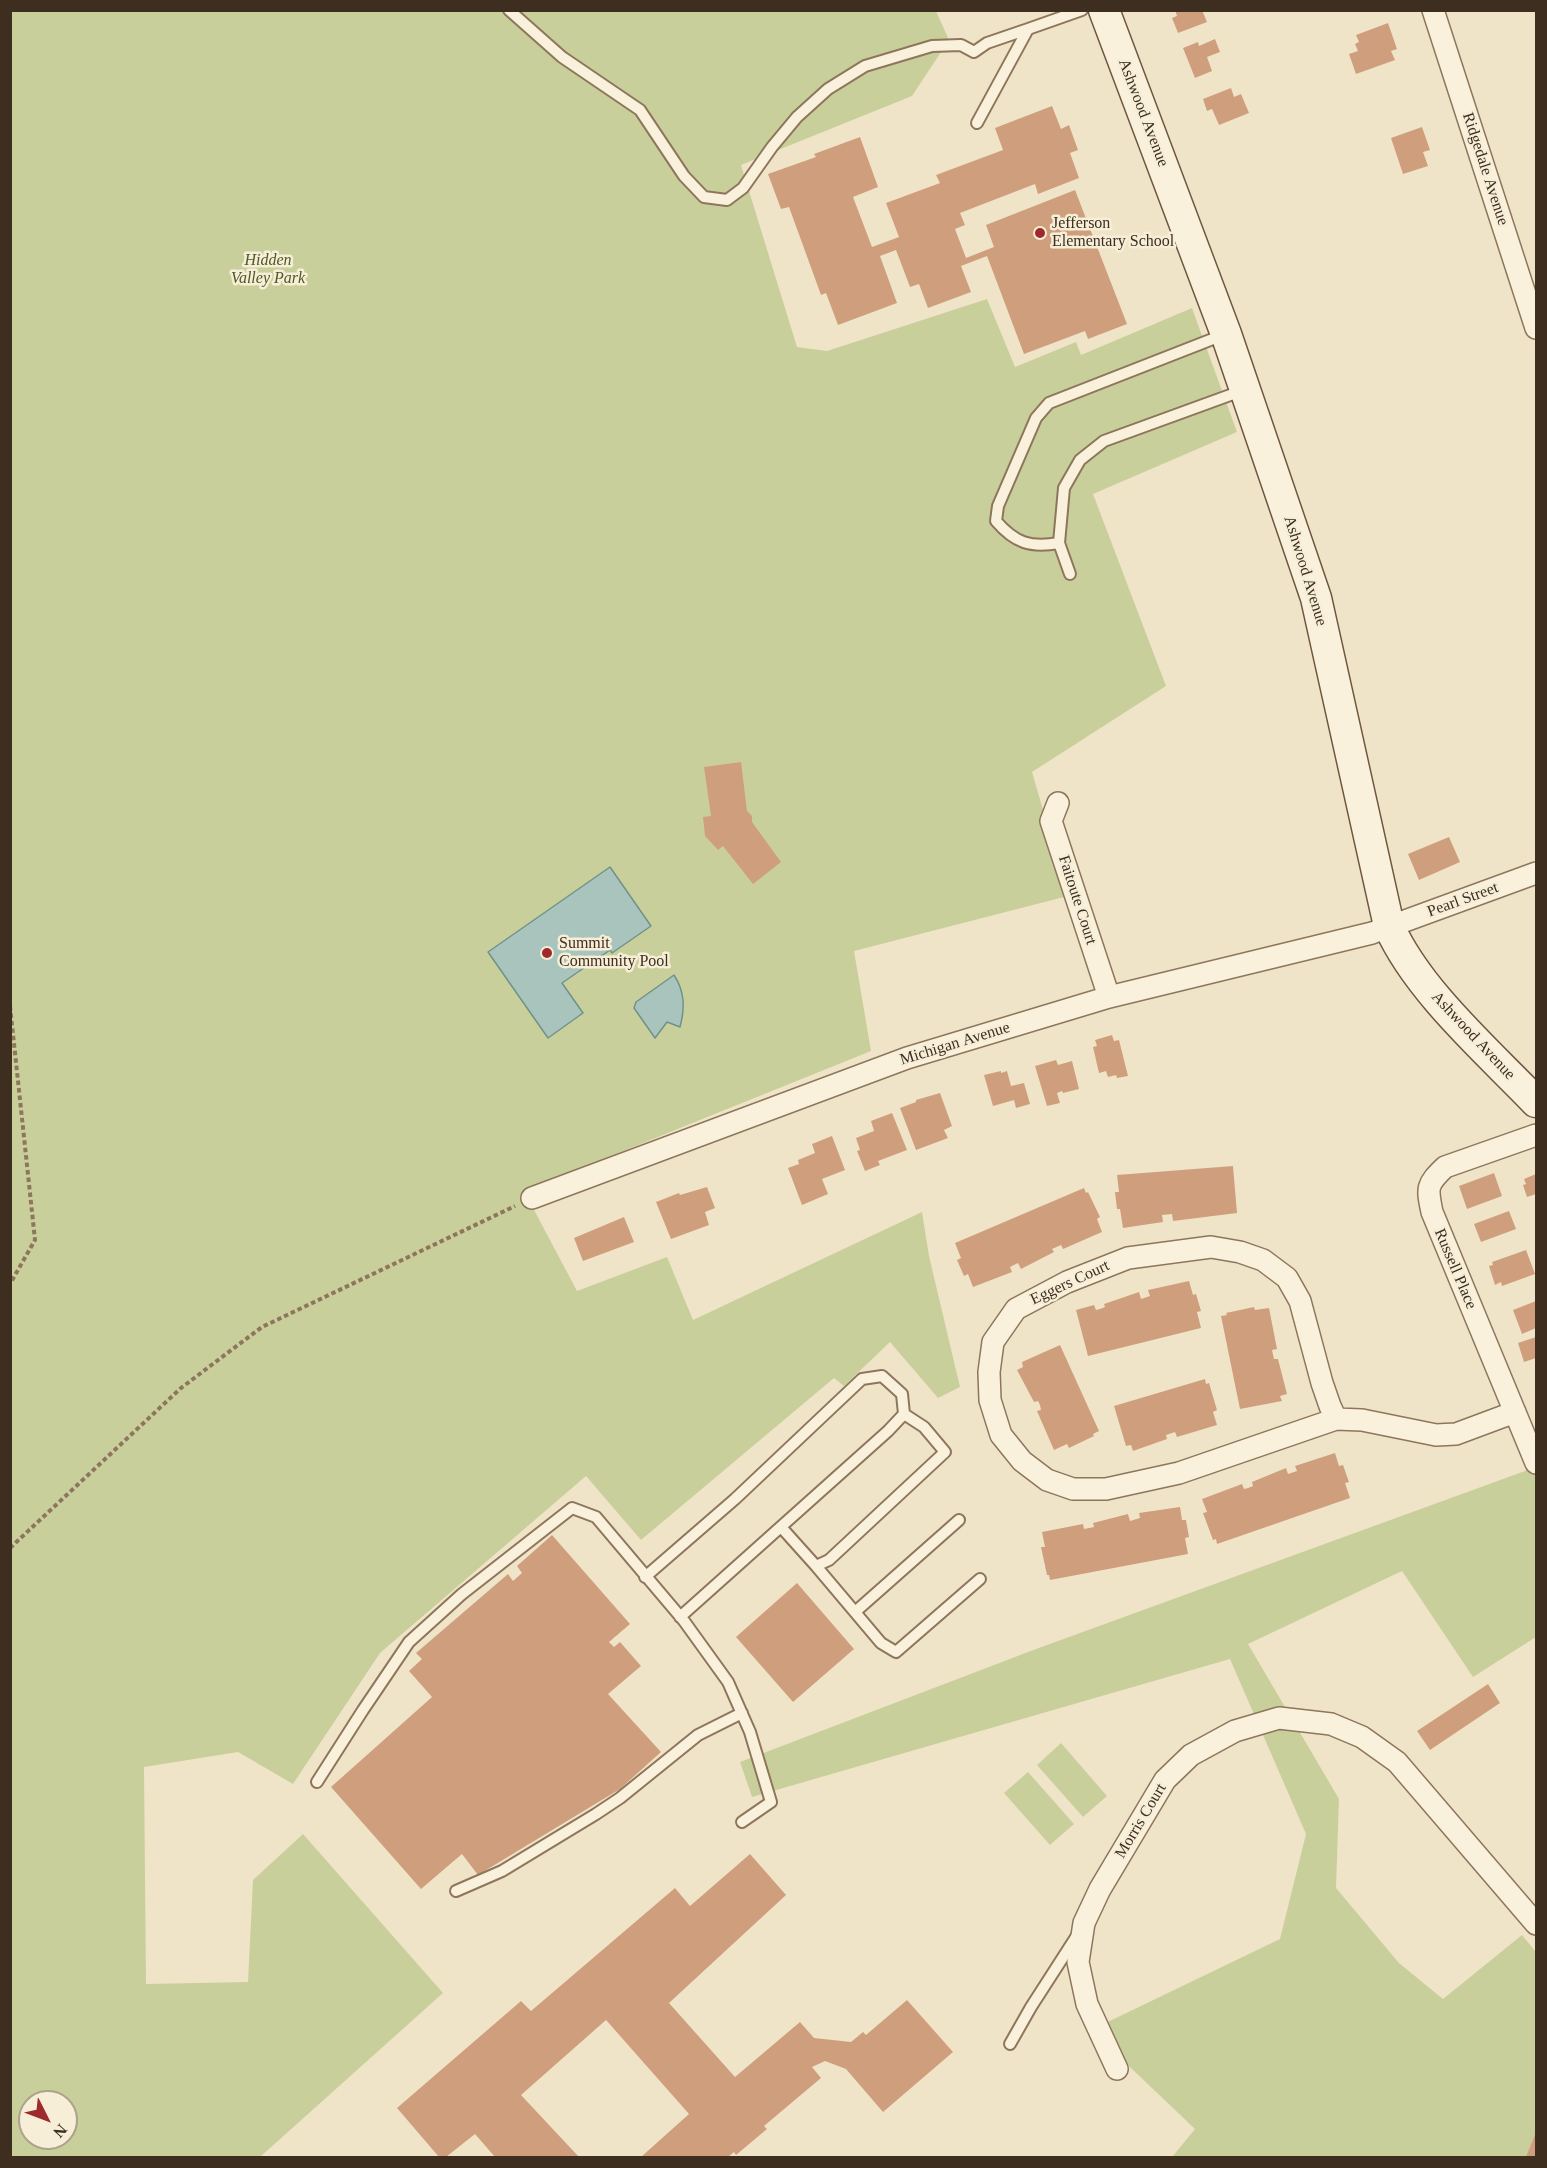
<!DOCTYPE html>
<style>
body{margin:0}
#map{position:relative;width:1547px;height:2168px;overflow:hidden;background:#f0e4c8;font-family:"Times New Roman",serif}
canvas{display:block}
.frame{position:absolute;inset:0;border:12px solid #3d2e20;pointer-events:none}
.north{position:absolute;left:18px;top:2090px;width:60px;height:60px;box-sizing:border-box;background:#f7eed8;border:2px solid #ada18e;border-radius:50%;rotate:132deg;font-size:16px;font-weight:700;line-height:24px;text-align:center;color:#3d2e20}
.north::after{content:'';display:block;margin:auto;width:21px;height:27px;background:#9e2a2b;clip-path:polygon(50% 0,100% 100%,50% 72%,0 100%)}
</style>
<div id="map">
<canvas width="1547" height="2168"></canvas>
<div class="frame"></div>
<div class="north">N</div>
</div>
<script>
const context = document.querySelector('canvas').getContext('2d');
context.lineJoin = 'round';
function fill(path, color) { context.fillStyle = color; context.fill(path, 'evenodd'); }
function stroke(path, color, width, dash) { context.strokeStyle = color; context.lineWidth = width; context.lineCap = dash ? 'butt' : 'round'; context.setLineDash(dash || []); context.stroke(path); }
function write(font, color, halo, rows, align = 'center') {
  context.font = font + ' "Times New Roman",serif'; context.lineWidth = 5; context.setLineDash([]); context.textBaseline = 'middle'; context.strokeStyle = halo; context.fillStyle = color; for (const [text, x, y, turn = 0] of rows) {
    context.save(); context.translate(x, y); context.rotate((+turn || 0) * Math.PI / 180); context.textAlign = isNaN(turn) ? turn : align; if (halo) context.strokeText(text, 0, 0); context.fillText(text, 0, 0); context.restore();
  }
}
const green = new Path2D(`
 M11,11H936L949,40L912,96L741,165L797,347L827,351L987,299L1015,367L1076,342L1081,355L1192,308L1237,432L1093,494L1166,686L1032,772L1068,896L854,951L871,1051L524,1191L577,1291L667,1257L693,1320L922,1212L929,1256L960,1387L938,1398L890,1342L844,1386L834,1378L641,1540L586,1476L380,1653L293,1784L238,1752L144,1767L146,1984L248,1982L253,1880L303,1834L443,1993L260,2157L11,2158ZM30,2102H66V2138H30Z
 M1536,1467V1637L1473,1677L1402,1571L1248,1644L1339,1799L1336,1888L1399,1963L1443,1999L1522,1935L1536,1952V2157H1172L1195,2129L1091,2030L1280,1939L1306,1834L1230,1659L752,1797L740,1762L1036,1649Z
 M1061,1743L1107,1796L1083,1817L1037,1765Z
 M1028,1772L1074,1824L1050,1845L1004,1793Z`);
const water = new Path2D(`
 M610,867L651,926L612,953L610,950L562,983L583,1013L548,1038L488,952Z
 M674,975C685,992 685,1008 680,1027L667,1022L655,1038L634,1008L636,1002Z`);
const building = new Path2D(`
 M1175,10H1202L1207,22L1178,33L1172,18L1177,16Z
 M1388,23L1397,49L1391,51L1395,60L1356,74L1349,54L1358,51L1355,44L1359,42L1356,35Z
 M1215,39L1220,52L1207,57L1212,71L1195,78L1183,48L1198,42L1199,46Z
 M1231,88L1234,97L1241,94L1249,113L1219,125L1212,109L1207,111L1203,99Z
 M1052,106L1061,129L1069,125L1078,150L1070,153L1079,178L1038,194L1035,184L960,213L965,225L955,229L966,258L994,247L986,225L1075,190L1127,324L1088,339L1085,331L1024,354L987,256L961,266L971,292L928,308L919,284L910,287L896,250L880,256L897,303L838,325L826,293L821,295L789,207L781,209L768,174L816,157L814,154L860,137L878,187L853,197L872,247L899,237L886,203L940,183L936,175L1003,150L995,128Z
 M1422,127L1430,150L1423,152L1428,166L1403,174L1391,138Z
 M741,762L747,811L752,816V822L781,862L753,884L723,846L718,850L705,836L703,817L711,816L704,767Z
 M1449,837L1460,862L1419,880L1408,854Z
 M1112,1035L1114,1041L1119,1040L1128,1076L1117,1078L1116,1075L1108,1077L1106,1071L1099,1073L1093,1047L1097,1046L1095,1040Z
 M1056,1060L1058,1065L1072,1061L1079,1089L1063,1093L1062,1091L1057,1093L1060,1103L1047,1106L1035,1066Z
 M1001,1071V1073L1007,1071L1011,1086L1024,1083L1030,1104L1016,1108L1014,1100L993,1106L984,1075Z
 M940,1093L952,1126L944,1130L948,1138L916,1150L900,1108L916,1102V1100Z
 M892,1113L907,1150L878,1161L880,1165L865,1171L857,1151L860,1150L856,1138L874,1131L871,1121Z
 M832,1136L845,1170L822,1179L828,1194L802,1205L788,1168L799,1164L798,1160L815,1153L812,1144Z
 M1233,1166L1237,1213L1173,1221L1172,1214L1162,1215L1163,1222L1123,1228L1120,1209H1117L1115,1192H1119L1117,1175Z
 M1494,1173L1502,1196L1467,1209L1459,1186Z
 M1536,1174V1194L1527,1197L1523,1185L1526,1184L1524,1179Z
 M707,1187L715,1208L705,1212L709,1225L671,1239L656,1202L679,1193L680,1195Z
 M1084,1188L1086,1193L1088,1192L1100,1217L1097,1219L1102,1232L1063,1249L1061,1245L1052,1249L1054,1252L1021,1269L1018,1263L1010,1267L1012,1272L973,1287L968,1274L964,1276L957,1260L961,1258L955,1243Z
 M1509,1211L1516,1229L1481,1242L1474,1224Z
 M624,1217L634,1242L583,1261L574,1238Z
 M1526,1250L1535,1274L1502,1286L1501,1282L1495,1285L1489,1266L1493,1265L1492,1262Z
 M1189,1281L1193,1295L1196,1294L1201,1311L1197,1312L1201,1328L1088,1356L1076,1310L1094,1305L1096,1310L1100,1309L1105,1307L1104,1304L1139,1292L1141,1299L1150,1296L1148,1290Z
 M1536,1301V1328L1522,1334L1513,1310Z
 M1254,1307L1255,1310L1269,1308L1277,1349L1272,1350L1274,1359H1278L1287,1394L1280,1396L1282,1401L1240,1409L1221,1316L1227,1315L1226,1313Z
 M1536,1337V1358L1524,1362L1518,1343Z
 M1060,1345L1099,1431L1093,1434L1094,1436L1069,1448L1067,1444L1054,1450L1037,1411L1041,1410L1040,1405L1038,1401L1034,1402L1017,1370L1023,1367L1022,1362Z
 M1205,1379L1206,1384L1209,1383L1217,1410L1213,1412L1217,1425L1177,1437L1175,1432L1166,1435L1167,1439L1133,1451L1131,1445L1126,1446L1114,1406Z
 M1335,1453L1339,1466L1343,1465L1349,1482L1345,1483L1350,1498L1217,1544L1216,1539L1213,1540L1203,1513L1207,1512L1202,1499L1242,1484L1244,1489L1248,1488L1253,1486L1252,1482L1286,1468L1288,1474L1297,1471L1295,1466Z
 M1180,1507L1182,1520H1186L1189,1537L1185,1538L1188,1554L1050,1580L1049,1575H1047L1041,1547H1045L1042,1532L1083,1524L1084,1529L1094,1527L1093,1523L1128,1514L1130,1521L1140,1518L1139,1513Z
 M552,1535L630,1624L609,1642L614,1647L620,1642L641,1666L608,1694L661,1752L620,1789L478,1875L462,1854L421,1889L331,1787L432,1697L409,1671L422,1659L416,1653L508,1574L513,1581L522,1573L517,1566Z
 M797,1583L854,1649L793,1702L736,1637Z
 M1488,1684L1500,1703L1430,1750L1417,1731Z
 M750,1854L786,1895L669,2003L735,2077L800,2022L814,2038L851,2042L863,2032L866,2035L907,2000L953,2052L883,2112L846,2069L825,2061L812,2067L821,2078L764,2126L767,2129L736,2155L734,2152L728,2157H641L689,2114L606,2020L521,2095L579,2157H495L475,2134L446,2157H439L397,2108L521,2001L531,2011L675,1888L690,1906Z
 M1536,2132V2157H1526Z`);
const path = new Path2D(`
 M10,1006L35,1240L10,1284
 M10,1548L181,1388L262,1327L515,1206`);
const lane = new Path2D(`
 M509,10L562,57L640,110L684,176L704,197L727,200L743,188L772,147L797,117L828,89L865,66L932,46L961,45L974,52L987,43L1028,29L977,123
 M1028,29L1082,10
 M1059,543C1030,548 1015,543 996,521L998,506L1036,418L1049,403L1223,335
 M1070,574L1059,543L1064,488L1080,460L1104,441L1244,390
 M781,1527L816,1566L829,1560L945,1452L924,1427L904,1414
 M816,1566L881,1643L896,1652L980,1579
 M645,1577L735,1499L862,1379L882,1376L902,1394L904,1414L888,1431L680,1617
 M855,1612L959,1520
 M317,1782L363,1710L409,1642L462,1594L572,1508L596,1517L684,1621L728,1682L750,1732L771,1802L742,1822
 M456,1891L502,1871L596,1814L620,1798L698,1735L742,1713
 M1010,2044L1031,2007L1078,1934`);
const street = new Path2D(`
 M1433,10L1536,328
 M1058,803L1051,821L1109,997
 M1536,1135L1445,1167C1426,1185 1427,1188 1432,1212L1536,1463
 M532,1198L907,1058L1109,997L1372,933L1536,873
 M1336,1419L1330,1406L1322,1383L1300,1301L1287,1278L1263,1260L1240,1252L1211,1247L1128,1258L1067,1282L1016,1309L993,1342L989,1372L990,1400L1001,1435L1022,1461L1047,1480L1073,1489H1106L1179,1473L1336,1419L1362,1420L1436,1435L1456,1434L1515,1412
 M1117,2069L1087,2004L1078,1962L1084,1923L1100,1889L1165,1780L1191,1755L1235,1731L1279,1718L1331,1724L1362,1737L1397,1762L1536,1924`);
const secondary = new Path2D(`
 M1104,10L1226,334L1316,598L1389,926C1417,990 1488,1052 1536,1102`);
const markers = [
 [1040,233,6,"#9e2a2b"],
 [547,953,6,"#9e2a2b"]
];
const streetNames = [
 ["Ashwood Avenue",1143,113,69],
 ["Ridgedale Avenue",1485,169,72],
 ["Ashwood Avenue",1305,571,73],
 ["Faitoute Court",1077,900,72],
 ["Pearl Street",1463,900,-20],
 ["Ashwood Avenue",1473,1036,47],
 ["Michigan Avenue",955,1044,-17],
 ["Russell Place",1455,1269,67],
 ["Eggers Court",1070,1283,-25],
 ["Morris Court",1141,1821,-59]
];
const poiNames = [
 ["Jefferson",1052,224],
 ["Elementary School",1052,242],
 ["Summit",559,944],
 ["Community Pool",559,962]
];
const parkNames = [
 ["Hidden",268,261],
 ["Valley Park",268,279]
];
fill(green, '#c9cf9b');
fill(water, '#a9c4bc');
stroke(water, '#6f938a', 1.5);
fill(building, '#cf9f7d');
stroke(lane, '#8d765c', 14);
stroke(street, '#8d765c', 24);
stroke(secondary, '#6f573f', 33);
stroke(path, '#8d765c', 4, [4.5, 3]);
stroke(lane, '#faf1dc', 10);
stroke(street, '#faf1dc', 21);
stroke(secondary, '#faf1dc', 30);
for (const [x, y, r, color] of markers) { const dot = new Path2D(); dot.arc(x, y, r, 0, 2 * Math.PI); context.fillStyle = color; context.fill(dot); stroke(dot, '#f7eed8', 2); }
write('16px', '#3d2e20', '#f7eed8', streetNames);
write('16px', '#3d2e20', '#f7eed8', poiNames, 'left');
write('italic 16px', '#4d5a26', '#f7eed8', parkNames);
</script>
